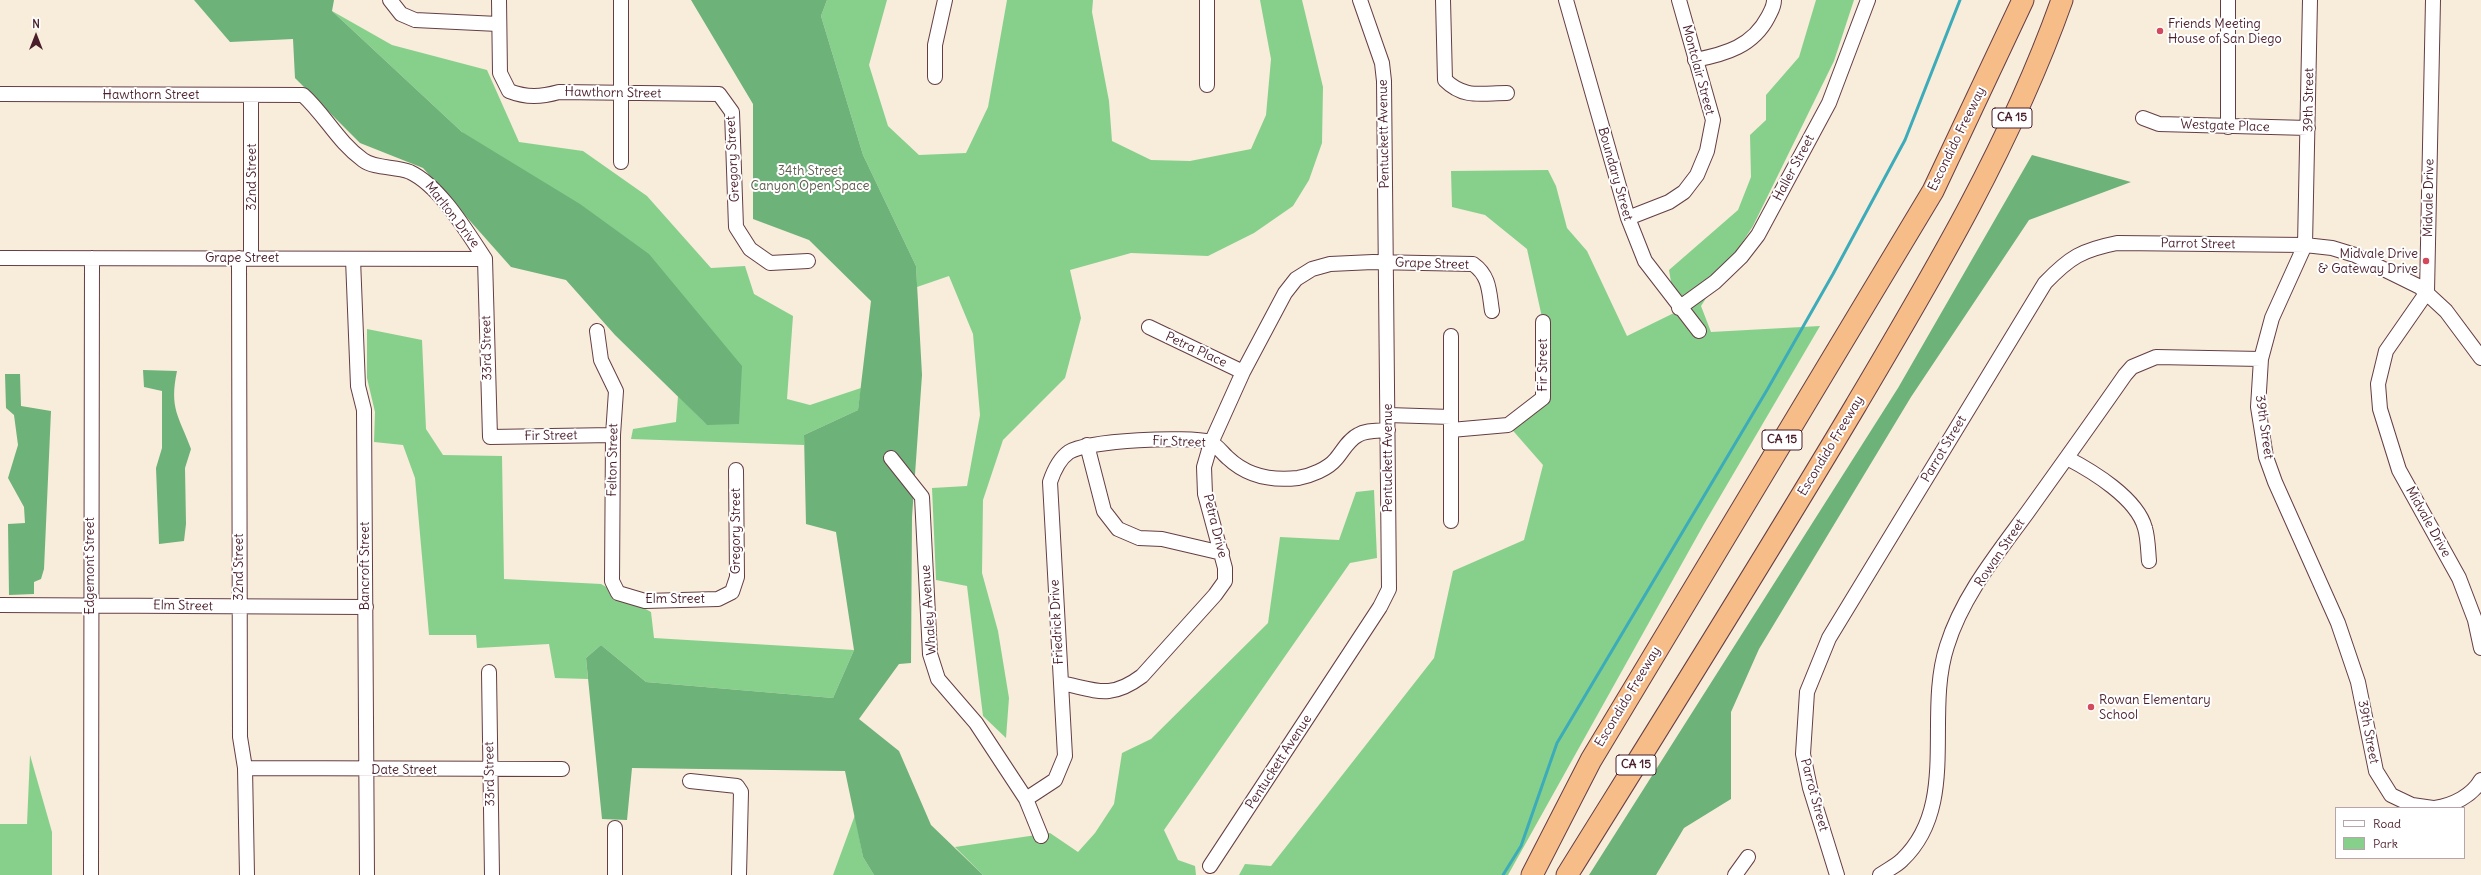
<!DOCTYPE html>
<style>
body{margin:0}
#map{position:relative;width:2481px;height:875px;overflow:hidden;background:#f8ecdb;font-family:Delius,sans-serif}
canvas{display:block}
.legend{position:absolute;left:2335px;top:807px;width:130px;height:52px;box-sizing:border-box;background:#fff;border:1px solid #b7a5aa;margin:0;padding:5px 7px;list-style:none;font-size:12px;color:#4a1f2b}
.legend li{display:flex;align-items:center;gap:8px;height:20px}
.legend b{width:20px;border:1px solid #b7a5aa}
.north{position:absolute;left:16px;top:16px;width:40px;height:40px;-webkit-text-stroke:3px #fff;paint-order:stroke;rotate:0deg;font-size:11px;font-weight:700;line-height:16px;text-align:center;color:#4a1f2b}
.north::after{content:'';display:block;margin:auto;width:14px;height:18px;background:#4a1f2b;clip-path:polygon(50% 0,100% 100%,50% 72%,0 100%)}
</style>
<div id="map">
<canvas width="2481" height="875"></canvas>
<ul class="legend">
<li><b style="height:5px;background:#fff"></b>Road</li>
<li><b style="height:11px;background:#87d08c"></b>Park</li>
</ul>
<div class="north">N</div>
</div>
<script>
const context = document.querySelector('canvas').getContext('2d');
context.lineJoin = 'round';
function fill(path, color) { context.fillStyle = color; context.fill(path, 'evenodd'); }
function stroke(path, color, width, dash) { context.strokeStyle = color; context.lineWidth = width; context.lineCap = dash ? 'butt' : 'round'; context.setLineDash(dash || []); context.stroke(path); }
function write(font, color, halo, rows, align = 'center') {
  context.font = font + ' Delius,sans-serif'; context.lineWidth = 4; context.setLineDash([]); context.textBaseline = 'middle'; context.strokeStyle = halo; context.fillStyle = color; for (const [text, x, y, turn = 0] of rows) {
    context.save(); context.translate(x, y); context.rotate((+turn || 0) * Math.PI / 180); context.textAlign = isNaN(turn) ? turn : align; if (halo) context.strokeText(text, 0, 0); context.fillText(text, 0, 0); context.restore();
  }
}
const green = new Path2D(`
 M827,0H887L869,65L888,126L919,155L966,153L988,107L1007,0H1093L1092,12L1109,101L1112,141L1151,160L1190,161L1251,149L1266,115L1271,59L1260,0H1302L1323,87L1322,143L1309,180L1293,206L1254,233L1208,256L1131,253L1070,270L1081,318L1065,378L1003,440L983,500L982,573L998,631L1009,698L1006,738L983,716L967,586L936,580L932,488L967,486L980,415L973,334L949,276L917,287L916,266L863,155L821,16Z
 M1816,0H1854L1834,61L1753,226L1701,306L1711,332L1820,326L1704,524L1508,875H1239L1245,864L1271,866L1434,658L1453,571L1524,540L1543,465L1508,425L1543,397V322L1527,249L1485,215L1452,207L1451,171L1548,170L1556,186L1567,228L1587,251L1627,336L1676,312L1669,270L1738,210L1751,177L1750,135L1766,120V95L1799,57Z
 M332,11L392,45L487,70L519,142L583,151L647,196L711,268L745,266L754,294L793,316L787,399L810,405L861,388L858,410L804,435V445L631,439L633,429L676,422L678,396L707,425L462,132Z
 M367,329L422,340L426,429L443,455L502,456L504,579L601,584L651,612L654,638L854,650L833,698L646,682L601,645L586,658L588,679L555,678L549,644L477,648L476,635H429L415,478L403,445L374,442L375,412L367,378Z
 M1374,490L1377,558L1350,563L1164,830L1178,860L1195,866L1196,875H983L955,847L1050,833L1078,852L1095,833L1114,804L1122,753L1151,739L1268,623L1280,537L1339,540L1356,492Z
 M30,755L52,832V875H0V824H27Z
 M855,815L863,857L874,875H833Z`);
const forest = new Path2D(`
 M194,0H334L332,11L462,132L580,204L649,254L742,366L739,424L707,425L615,335L566,280L511,267L423,168L360,143L295,78L293,39L230,42Z
 M691,0H827L821,16L863,155L916,266L922,375L912,517L911,663L899,664L859,719L899,751L931,825L983,875H874L863,857L845,771L632,768L627,820L602,819L586,658L601,645L646,682L833,698L854,650L836,532L806,524L804,435L858,410L871,301L809,240L753,219V104Z
 M2032,155L2131,182L2029,220L1911,397L1759,649L1731,712V799L1684,828L1656,875H1589L1898,388Z
 M143,370L177,371C169,409 179,416 191,449L185,468L186,524L184,541L159,544L156,468L162,448V391L144,387Z
 M5,374H20L21,406L51,411L44,569L41,579L34,582V594L9,595L8,524L25,523L24,507L8,478L18,445L14,415L6,408Z`);
const stream = new Path2D(`
 M1503,875L1521,846L1557,743L1767,390L1833,274L1905,140L1960,0`);
const minor = new Path2D(`
 M390,0L401,14L415,20L498,24
 M499,0L500,73L509,91C527,98 541,97 559,92L719,94L732,112L736,227L750,249L770,263L808,261
 M1443,0L1445,80C1464,99 1482,93 1507,93
 M1566,0L1628,218L1645,261L1699,331
 M2310,0L2305,245L2272,318L2261,359L2258,407L2266,457L2275,482L2338,623L2358,682L2376,771L2391,795L2412,805L2433,808
 M2433,0L2427,292L2386,351L2378,384L2380,409L2399,470L2459,578L2475,620L2481,648
 M1695,60C1726,54 1753,46 1768,17C1771,11 1774,7 1774,0
 M935,77V45L945,0
 M1207,85V0
 M0,94L303,95C325,115 338,142 363,160C375,169 396,166 410,172C440,186 467,232 485,259
 M251,95V258
 M2143,118L2159,124L2308,128
 M2228,127V0
 M621,162V0
 M1628,218L1669,202L1684,192L1697,175L1707,151L1713,120L1679,0
 M0,258L485,259
 M239,258L240,737L245,768L247,875
 M353,259L358,386L364,410L367,875
 M485,259L490,437L613,435
 M1679,308L1715,282L1741,257L1758,235L1829,103L1868,0
 M1149,327L1243,372
 M597,331L601,360L616,391L613,435L612,581L618,593L645,601L718,599L732,592L737,577L736,470
 M1388,415L1451,417
 M1451,430L1508,425L1543,398V322
 M1087,445L1104,511L1118,529L1139,538L1162,539L1222,553
 M891,458L922,497L930,654L938,679L976,723L1026,799L1041,836
 M2067,458C2092,471 2137,498 2145,528C2148,538 2148,550 2149,561
 M1451,521V336
 M0,605L366,607
 M489,672L492,875
 M1061,683C1096,690 1110,700 1142,676L1215,595L1225,581V568L1205,494L1204,467L1211,443L1243,372L1285,293L1296,279L1312,269L1330,264L1373,262L1473,264C1490,276 1489,292 1492,311
 M245,768L562,769
 M690,781L737,786L741,792L739,875
 M1026,799L1055,780L1065,756L1050,482C1054,470 1059,459 1069,452C1088,440 1188,436 1210,442C1216,444 1223,454 1228,458C1248,477 1272,481 1298,478C1310,476 1328,469 1336,459C1343,451 1348,440 1358,435C1366,430 1378,431 1388,430
 M2435,808C2453,805 2472,796 2481,780
 M615,828V875
 M1210,866L1380,607L1389,589L1384,81L1382,63L1360,0
 M91,875L92,258
 M1735,875L1748,857
 M1837,875L1810,788L1803,754L1807,692L1829,638L2045,283C2070,257 2082,250 2117,243L2305,245L2332,248L2355,255L2420,287L2446,311L2481,358
 M1880,875C1887,870 1896,866 1902,860C1960,805 1924,716 1947,646C1962,597 1997,554 2027,513C2060,467 2093,421 2125,375L2132,367L2156,357L2261,359`);
const highway = new Path2D(`
 M1532,875L1591,760L1933,191L2023,0
 M1567,875C1664,719 1762,563 1856,405C1933,275 2011,144 2062,0`);
const markers = [
 [2160,31,4,"#d1495b"],
 [2426,261,4,"#d1495b"],
 [2091,707,4,"#d1495b"]
];
const shields = [
 [2012,118,40],
 [1782,440,40],
 [1636,765,40]
];
const shieldNames = [
 ["CA 15",2012,118],
 ["CA 15",1782,440],
 ["CA 15",1636,765]
];
const poiNames = [
 ["Friends Meeting",2168,24],
 ["House of San Diego",2168,39],
 ["Midvale Drive",2418,254,"right"],
 ["& Gateway Drive",2418,269,"right"],
 ["Rowan Elementary",2099,700],
 ["School",2099,715]
];
const streetNames = [
 ["Montclair Street",1698,70,75],
 ["Hawthorn Street",613,93,1],
 ["Hawthorn Street",151,95],
 ["39th Street",2309,100,-89],
 ["Westgate Place",2225,126,2],
 ["Pentuckett Avenue",1384,134,-91],
 ["Escondido Freeway",1957,139,-64],
 ["Gregory Street",733,159,-93],
 ["Haller Street",1794,168,-62],
 ["Boundary Street",1615,174,74],
 ["32nd Street",252,177,-90],
 ["Midvale Drive",2429,198,-89],
 ["Marlton Drive",452,215,52],
 ["Parrot Street",2198,244,1],
 ["Grape Street",242,258],
 ["Grape Street",1432,264,2],
 ["33rd Street",487,348,-91],
 ["Petra Place",1196,350,25],
 ["Fir Street",1543,365,-90],
 ["39th Street",2264,427,82],
 ["Fir Street",551,436,-1],
 ["Fir Street",1179,442,2],
 ["Escondido Freeway",1831,446,-59],
 ["Parrot Street",1944,449,-59],
 ["Pentuckett Avenue",1388,458,-90],
 ["Felton Street",613,460,-89],
 ["Midvale Drive",2428,522,61],
 ["Petra Drive",1215,526,76],
 ["Gregory Street",736,531,-90],
 ["Rowan Street",2000,553,-56],
 ["Edgemont Street",90,566,-90],
 ["Bancroft Street",365,566,-90],
 ["32nd Street",239,567,-90],
 ["Elm Street",675,599],
 ["Elm Street",183,606,1],
 ["Whaley Avenue",929,610,-94],
 ["Friedrick Drive",1057,622,-93],
 ["Escondido Freeway",1628,697,-59],
 ["39th Street",2368,732,79],
 ["Pentuckett Avenue",1279,762,-57],
 ["Date Street",404,770],
 ["33rd Street",490,774,-91],
 ["Parrot Street",1814,795,75]
];
const parkNames = [
 ["34th Street",810,171],
 ["Canyon Open Space",810,186]
];
fill(green, '#87d08c');
fill(forest, '#6db278');
stroke(stream, '#3cabba', 3);
stroke(minor, '#643e45', 16);
stroke(highway, '#643e45', 23);
stroke(minor, '#fff', 14);
stroke(highway, '#f7bd88', 21);
for (const [x, y, r, color] of markers) { const dot = new Path2D(); dot.arc(x, y, r, 0, 2 * Math.PI); context.fillStyle = color; context.fill(dot); stroke(dot, '#fff', 1.5); }
for (const [x, y, w] of shields) { const box = new Path2D(); box.roundRect(x - w / 2, y - 10, w, 20, 3); context.fillStyle = '#fff'; context.fill(box); stroke(box, '#4a1f2b', 1); }
write('bold 12px', '#4a1f2b', null, shieldNames);
write('13px', '#4a1f2b', '#fff', poiNames, 'left');
write('13px', '#4a1f2b', '#fff', streetNames);
write('13px', '#5f5d4d', '#fff', parkNames);
</script>
